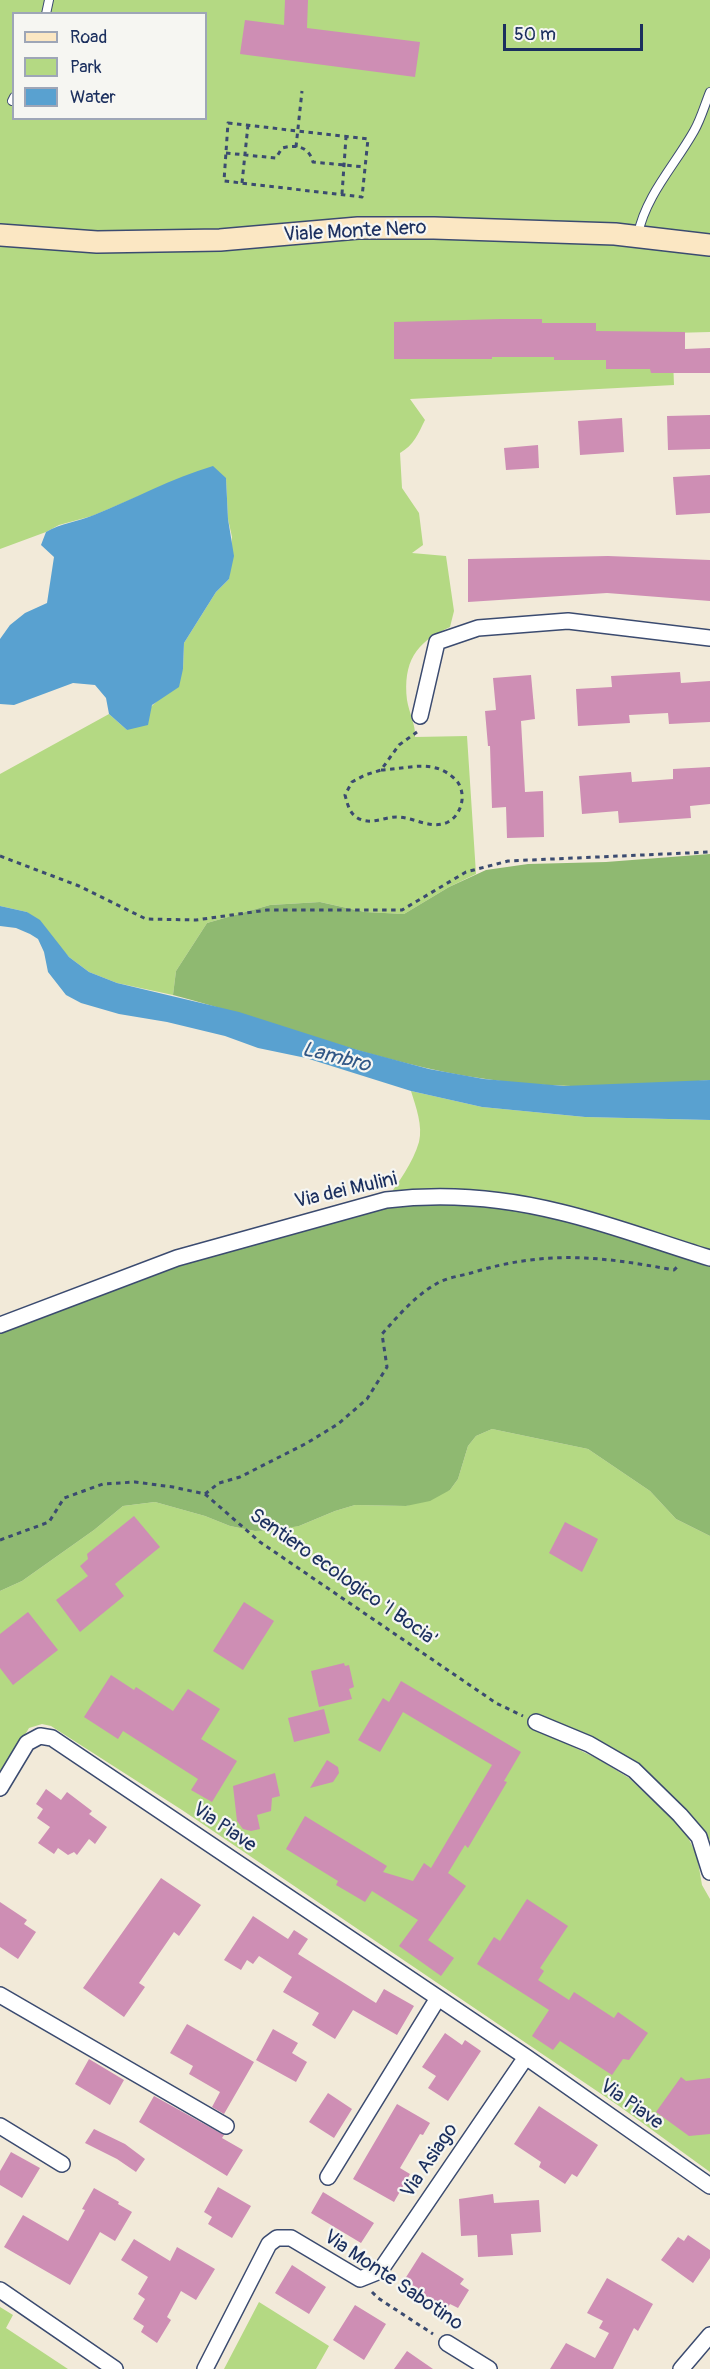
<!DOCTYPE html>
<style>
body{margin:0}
#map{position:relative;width:710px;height:2369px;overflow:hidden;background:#f2ead9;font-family:Pangolin,sans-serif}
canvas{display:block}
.legend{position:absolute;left:12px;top:12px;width:195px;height:108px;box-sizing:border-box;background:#f6f6f2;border:2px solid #9ea6b7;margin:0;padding:8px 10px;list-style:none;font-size:18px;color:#1b2f5e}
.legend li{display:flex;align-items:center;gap:12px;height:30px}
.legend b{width:30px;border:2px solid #9ea6b7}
.scale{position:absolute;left:503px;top:24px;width:140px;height:27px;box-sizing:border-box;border:3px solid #1b2f5e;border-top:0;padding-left:8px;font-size:18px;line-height:21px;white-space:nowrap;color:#1b2f5e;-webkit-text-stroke:4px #f6f6f2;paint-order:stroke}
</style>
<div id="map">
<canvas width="710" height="2369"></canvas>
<ul class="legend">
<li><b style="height:8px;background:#fbe7c3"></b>Road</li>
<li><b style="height:16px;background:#b4d983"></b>Park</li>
<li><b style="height:16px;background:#59a1d0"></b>Water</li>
</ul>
<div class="scale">50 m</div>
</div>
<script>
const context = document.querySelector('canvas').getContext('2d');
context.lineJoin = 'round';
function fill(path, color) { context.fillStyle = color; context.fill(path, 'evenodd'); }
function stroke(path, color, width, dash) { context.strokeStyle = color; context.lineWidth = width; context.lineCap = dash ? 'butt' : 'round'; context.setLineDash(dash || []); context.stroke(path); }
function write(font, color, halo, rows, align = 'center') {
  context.font = font + ' Pangolin,sans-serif'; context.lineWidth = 4.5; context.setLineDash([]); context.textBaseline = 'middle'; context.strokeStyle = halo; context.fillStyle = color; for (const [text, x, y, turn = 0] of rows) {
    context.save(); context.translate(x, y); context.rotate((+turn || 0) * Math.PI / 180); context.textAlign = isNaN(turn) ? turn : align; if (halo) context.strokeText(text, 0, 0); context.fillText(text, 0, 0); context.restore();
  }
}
const green = new Path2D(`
 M0,0H710V238L234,232L58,233L0,226ZM14,14H206V118H14Z
 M358,228L710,245V332L672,333L674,385L410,399L425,420C418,434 414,445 400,453L402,488L419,513L423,545L412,553L446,556L454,611L450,627C415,642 403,663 407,700C409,713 416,725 415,737L467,736L476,874L449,887L404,914L365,912L320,902L270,905L207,923L176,971L173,995L117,983L89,972L69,957L27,912L0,906V774L109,714L127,730L157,701L183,669L184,643L216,592L229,579L232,537L228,519L226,478L184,477L92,516L59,525L46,532L0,549V235Z
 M411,1091L482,1107L585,1117L710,1120V1258L386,1200C398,1183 413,1163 419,1142C423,1126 416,1107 411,1091Z
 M492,1429L588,1449L650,1491L676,1519L710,1536V1840L670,1796L564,1727L557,1739L598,1759L629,1778L685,1831L697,1856L702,1885L710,1899V2172L619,2106L182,1810L51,1726L42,1724L29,1728L0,1776V1591L22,1581L94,1530L123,1506L155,1502L205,1516L230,1526L255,1531L299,1526L335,1511L355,1505L406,1506L450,1490L458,1479L468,1446L476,1436Z
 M259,2302L329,2346L316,2369H224Z
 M0,2307L13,2315L6,2328L68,2369H0Z`);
const forest = new Path2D(`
 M710,854V1080C639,1087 557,1090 486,1079C379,1064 277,1022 173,995L176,971L207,923L270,905L320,902L365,912L404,914L449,887L486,870L528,864L606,862Z
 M386,1200L517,1204L710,1258V1536L676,1519L650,1491L588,1449L492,1429L476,1436L468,1446L458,1479L450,1490L430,1501L406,1506L355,1505L335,1511L299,1526L276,1530L255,1531L230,1526L205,1516L155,1502L123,1506L94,1530L22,1581L0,1591V1325L86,1291Z`);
const water = new Path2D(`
 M213,466L226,478L228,519L234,556L229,579L216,592L184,643L183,669L179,687L152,705L148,725L127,730L109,714L106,698L95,685L73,683L14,705L0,704V639L10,625L25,613L47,603L54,557L41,545L46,532C61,523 78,522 94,515C134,499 172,478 213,466Z
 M0,906L27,912L40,920L69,957L89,972L117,983L239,1012L358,1050L429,1069L484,1079L564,1086L710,1080V1120L585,1117L482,1107L411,1091L306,1058L258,1048L225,1036L167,1022L119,1014L81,1003L66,995L48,972L44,952L38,939L30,934L16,928L0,926Z`);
const building = new Path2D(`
 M285,0H308L307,28L420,42L415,77L240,54L245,20L284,25Z
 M501,319H542V323H596V331L685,332V349L710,348V373H651L650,369H606V360H554V357H492V359H394V322Z
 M710,415V449L668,450L667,416Z
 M622,418L624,452L580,455L578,421Z
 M538,445L539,468L506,470L504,448Z
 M710,475V513L676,515L673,477Z
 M608,556L710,560V601L607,593L468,602V559Z
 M680,672L681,683L710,681V722L669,724L668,713L629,715L630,723L578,726L576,689L612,687L611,676Z
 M531,675L535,719L521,721L525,792L543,791L544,837L507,838L506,807L492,808L490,746H488L485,711L496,710L493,678Z
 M710,767V804L690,806L691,818L619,823L618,811L582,814L579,776L631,772L632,782L673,779V769Z
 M134,1516L160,1547L115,1584L124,1596L80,1632L56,1600L88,1576L80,1566L88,1559L87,1554Z
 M565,1522L598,1539L582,1572L549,1553Z
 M244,1602L274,1621L243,1670L213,1651Z
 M28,1612L58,1650L13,1685L0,1668V1634Z
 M344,1663L345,1666L349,1665L354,1687L349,1689L352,1699L319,1707L311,1671Z
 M111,1675L134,1690L136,1687L173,1711L188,1689L220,1709L201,1739L237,1761L212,1802L191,1790L198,1779L123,1731L118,1739L84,1717Z
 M401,1681L521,1752L504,1781L507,1782L468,1848L465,1845L448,1873L466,1886L428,1940L454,1958L441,1976L399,1946L418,1920L372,1891L365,1902L336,1885L338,1881L286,1849L305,1816L387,1866L383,1872L413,1881L424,1863L431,1868L492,1765L403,1712L380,1752L358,1740L383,1698L389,1702Z
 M324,1709L330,1733L294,1742L288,1718Z
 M327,1760L338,1767L339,1773L333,1782L310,1788Z
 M275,1773L280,1796L272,1798L271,1811L257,1815L260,1829L251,1831L243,1829L237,1821L233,1786Z
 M46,1789L61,1800L67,1792L92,1811L89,1814L107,1827L95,1844L89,1839L77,1855L74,1852L68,1855L58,1848L54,1854L38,1843L50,1827L37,1818L43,1809L36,1804Z
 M161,1878L201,1905L179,1936L174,1932L139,1983L145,1987L124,2017L83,1988Z
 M527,1899L568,1926L540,1968L544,1971L538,1980L569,2000L574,1992L614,2018L618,2012L648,2033L629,2060L623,2059L612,2075L560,2041L553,2050L532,2036L549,2010L477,1964L494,1937L500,1941Z
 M0,1902L27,1920L24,1924L36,1932L18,1959L0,1947Z
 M253,1916L288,1939L294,1930L308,1939L298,1954L376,2003L384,1989L414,2006L397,2035L353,2010L335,2039L312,2025L319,2013L283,1992L292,1977L259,1956L253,1964L247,1960L241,1970L224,1960Z
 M187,2024L254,2062L224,2114L212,2107L220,2092L189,2074L193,2066L170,2053Z
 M273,2029L298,2043L292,2053L307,2062L296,2082L256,2060Z
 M445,2033L462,2045L465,2040L481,2051L448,2101L428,2088L436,2076L422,2067Z
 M89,2059L124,2080L110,2105L75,2084Z
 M681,2077L686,2081L710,2078V2134L689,2136L656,2112Z
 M328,2093L352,2109L334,2138L309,2122Z
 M154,2096L224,2135L222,2138L243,2150L227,2176L139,2122Z
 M397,2104L430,2123L423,2135L420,2134L400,2168L410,2174L394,2202L353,2179Z
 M539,2106L598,2145L577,2177L572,2174L565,2184L539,2167L541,2162L514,2144Z
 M94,2129L125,2144L145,2159L136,2172L117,2159L85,2143Z
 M11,2152L40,2168L22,2198L0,2185V2171Z
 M218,2187L251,2206L232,2238L208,2224L212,2217L204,2212Z
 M94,2188L119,2202L118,2204L132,2212L115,2241L100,2232L70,2285L4,2247L23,2215L68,2241L85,2210L82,2209Z
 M323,2192L374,2223L361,2243L311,2213Z
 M493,2194L494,2203L539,2200L541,2232L511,2234L513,2255L478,2257L477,2235L461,2236L459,2199Z
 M688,2235L710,2250V2258L693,2283L661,2260L678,2237L684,2241Z
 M134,2239L170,2261L177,2247L215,2269L196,2300L181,2291L167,2317L171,2320L157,2343L141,2332L144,2326L133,2319L145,2299L138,2294L148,2277L121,2260Z
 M422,2252L464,2279L460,2284L469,2290L458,2308L450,2304L447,2309L403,2282Z
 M292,2265L326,2287L309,2314L275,2293Z
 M607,2278L653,2304L638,2331L634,2328L613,2369H550L566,2343L595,2358L609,2333L599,2328L603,2321L587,2313Z
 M355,2305L386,2324L364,2360L333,2340Z
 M407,2351L433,2369H394Z`);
const path = new Path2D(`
 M228,123L368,139L362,197L224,181Z
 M296,147L302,91
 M226,153L276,158L282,148C297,144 309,147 313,162L365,167
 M242,183L248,125
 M342,194L346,137
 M381,770C408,769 433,758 455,779C460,783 463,793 462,800C461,809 456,818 448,822C432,830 415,818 399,817C387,816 374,824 362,820C350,816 348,806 345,795L352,782L365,775L381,770L399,745L417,732
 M0,856L79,886L146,919L196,920L267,910H402L466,872L508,861L710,852
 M205,1494L219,1483L240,1477L307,1443L338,1424L367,1399L387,1367L382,1334C398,1316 415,1296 436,1284C445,1278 460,1276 471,1273C545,1250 599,1256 674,1270L678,1266
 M0,1540L49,1522L64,1498L103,1484L135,1482L173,1487L205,1494L260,1542L496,1703L523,1716
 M372,2292L378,2298L433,2334`);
const lane = new Path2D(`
 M46,14L49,0
 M12,101L14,97
 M638,234C646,195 675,165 694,131C701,119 705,104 710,92`);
const street = new Path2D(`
 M420,716L437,642L478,628L568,621L710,638
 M0,1325L177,1258L386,1200C443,1193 504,1198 560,1212C611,1224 660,1243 710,1258
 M536,1722L589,1744L634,1770L680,1815L699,1837L710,1872
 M0,1788L27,1743L40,1736L52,1738L526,2057L710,2186
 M0,1995L226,2126
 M0,2126L62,2164
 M328,2177L438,1998
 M0,2290L115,2369
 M447,2343L489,2369
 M205,2369L269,2244L277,2238H291L360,2279L380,2271L526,2057
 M681,2369L710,2335`);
const secondary = new Path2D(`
 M0,235L97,242L220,240L358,228H434L615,234L710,245`);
const streetNames = [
 ["Viale Monte Nero",355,232,-3],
 ["Via dei Mulini",346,1191,-13],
 ["Sentiero ecologico 'I Bocia'",343,1578,35],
 ["Via Piave",224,1828,34],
 ["Via Piave",631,2105,35],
 ["Via Asiago",430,2161,-56],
 ["Via Monte Sabotino",393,2281,34]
];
const waterNames = [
 ["Lambro",336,1058,14]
];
fill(green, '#b4d983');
fill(forest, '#8fb971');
fill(water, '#59a1d0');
fill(building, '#ce8eb4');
stroke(lane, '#3b4b70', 10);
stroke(street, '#3b4b70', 18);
stroke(secondary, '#3b4b70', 24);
stroke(path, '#3b4b70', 3, [4.5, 4.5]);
stroke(lane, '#fff', 8);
stroke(street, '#fff', 15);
stroke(secondary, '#fbe7c3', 21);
write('20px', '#1b2f5e', '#f6f6f2', streetNames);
write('italic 21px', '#315786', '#f6f6f2', waterNames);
</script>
